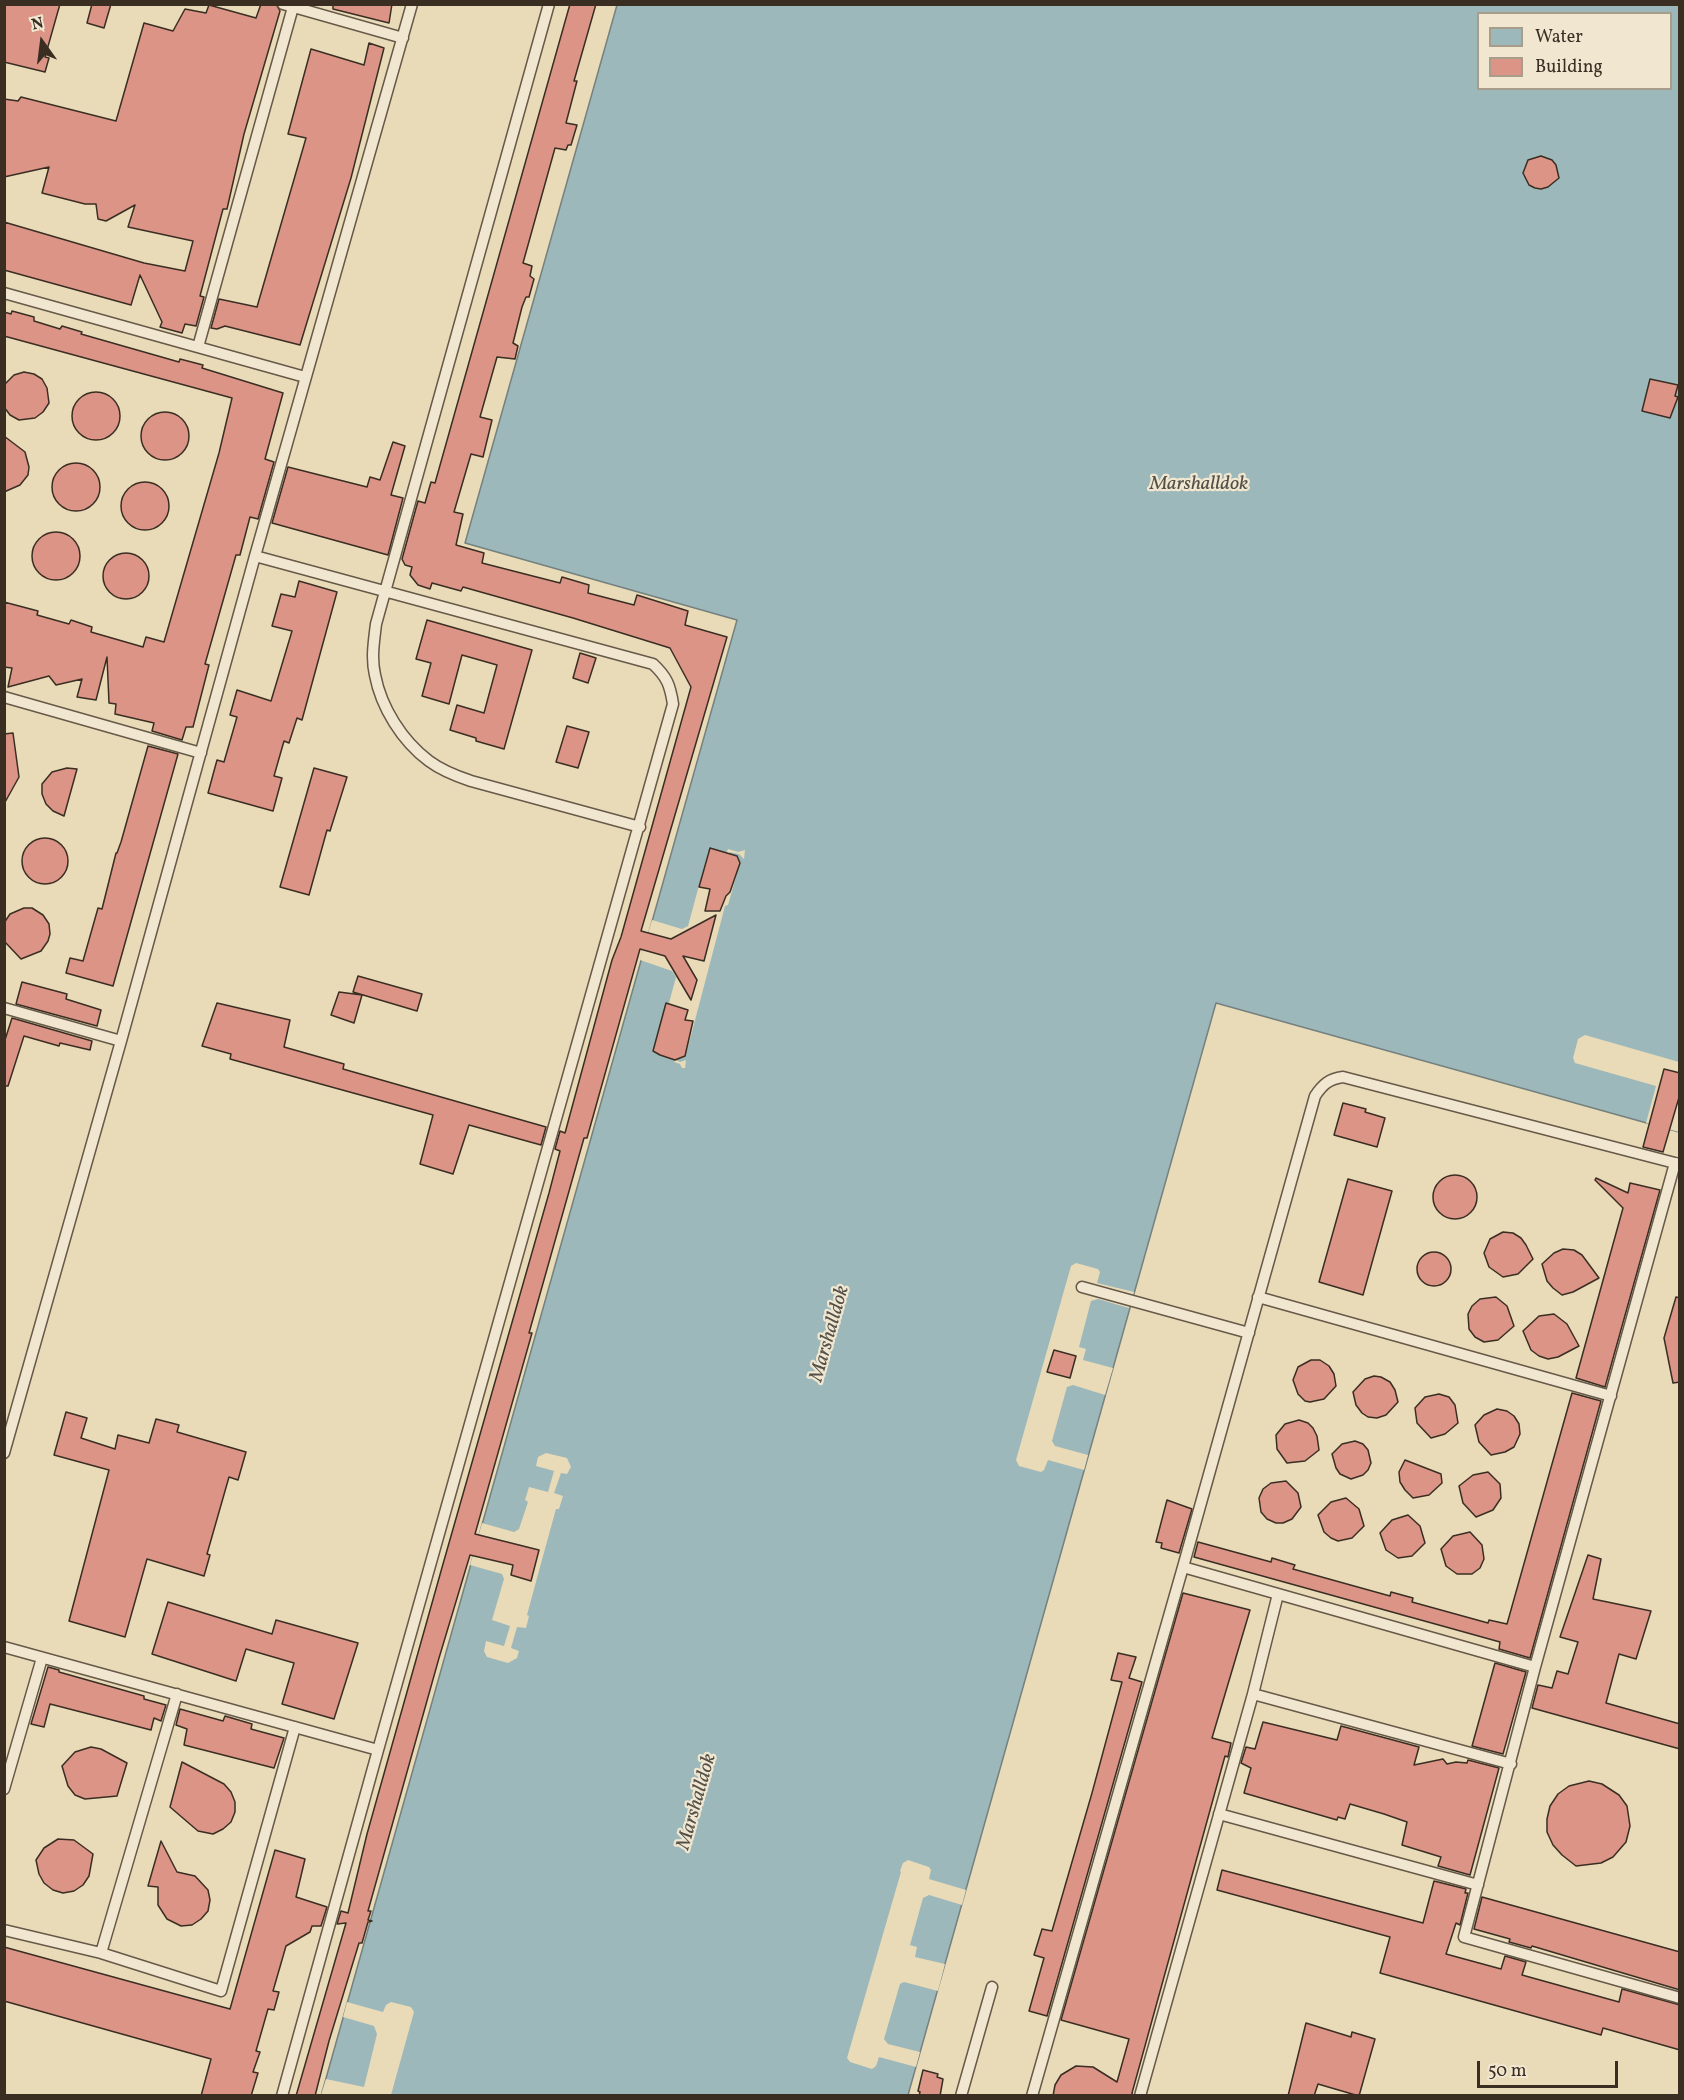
<!DOCTYPE html>
<style>
body{margin:0}
#map{position:relative;width:1684px;height:2100px;overflow:hidden;background:#e9dab8;font-family:Vollkorn,serif}
canvas{display:block}
.frame{position:absolute;inset:0;border:6px solid #3a2e23;pointer-events:none}
.legend{position:absolute;left:1477px;top:12px;width:195px;height:78px;box-sizing:border-box;background:#f1e7d1;border:2px solid #a89d8b;margin:0;padding:8px 10px;list-style:none;font-size:18px;color:#3a2e23}
.legend li{display:flex;align-items:center;gap:12px;height:30px}
.legend b{width:30px;border:2px solid #a89d8b}
.north{position:absolute;left:12px;top:12px;width:60px;height:60px;-webkit-text-stroke:4px #f1e7d1;paint-order:stroke;rotate:346deg;font-size:16px;font-weight:700;line-height:24px;text-align:center;color:#3a2e23}
.north::after{content:'';display:block;margin:auto;width:21px;height:27px;background:#3a2e23;clip-path:polygon(50% 0,100% 100%,50% 72%,0 100%)}
.scale{position:absolute;left:1477px;top:2061px;width:141px;height:27px;box-sizing:border-box;border:3px solid #3a2e23;border-top:0;padding-left:8px;font-size:18px;line-height:21px;white-space:nowrap;color:#3a2e23;-webkit-text-stroke:4px #f1e7d1;paint-order:stroke}
</style>
<div id="map">
<canvas width="1684" height="2100"></canvas>
<div class="frame"></div>
<ul class="legend">
<li><b style="height:16px;background:#9cb8ba"></b>Water</li>
<li><b style="height:16px;background:#dc9487"></b>Building</li>
</ul>
<div class="north">N</div>
<div class="scale">50 m</div>
</div>
<script>
const context = document.querySelector('canvas').getContext('2d');
context.lineJoin = 'round';
function fill(path, color) { context.fillStyle = color; context.fill(path, 'evenodd'); }
function stroke(path, color, width, dash) { context.strokeStyle = color; context.lineWidth = width; context.lineCap = dash ? 'butt' : 'round'; context.setLineDash(dash || []); context.stroke(path); }
function write(font, color, halo, rows, align = 'center') {
  context.font = font + ' Vollkorn,serif'; context.lineWidth = 4.5; context.setLineDash([]); context.textBaseline = 'middle'; context.strokeStyle = halo; context.fillStyle = color; for (const [text, x, y, turn = 0] of rows) {
    context.save(); context.translate(x, y); context.rotate((+turn || 0) * Math.PI / 180); context.textAlign = isNaN(turn) ? turn : align; if (halo) context.strokeText(text, 0, 0); context.fillText(text, 0, 0); context.restore();
  }
}
const water = new Path2D(`
 M617,5H1679V1132L1216,1003L908,2095L321,2096L737,620L465,543ZM1478,14H1670V88H1478Z`);
const pier = new Path2D(`
 M712,849L726,854L728,849L738,852L745,850L744,859L739,854L729,852L740,863L728,905L725,906L688,1047L685,1056L676,1060L680,1062L686,1060L685,1068H682L680,1064L674,1062L675,1060L659,1055L654,1047L666,1003H669L676,977L672,971L640,960L652,920L682,929L688,926L708,852Z
 M1585,1035L1679,1062V1132L1646,1123L1656,1086L1575,1063L1573,1058L1578,1039Z
 M1076,1263L1098,1269L1100,1272L1097,1283L1134,1292L1129,1308L1098,1299L1091,1301L1079,1347L1086,1349L1083,1360L1113,1368L1105,1395L1073,1385L1067,1387L1052,1441L1055,1446L1088,1455L1084,1470L1048,1460L1044,1470L1041,1472L1019,1466L1016,1460L1071,1266Z
 M546,1453L567,1458L571,1467L567,1474L561,1473L554,1493L563,1496L559,1509H556L540,1567L527,1615L529,1616L526,1628L517,1627L511,1648L519,1651L517,1658L508,1663L487,1657L484,1651L486,1641L504,1646L510,1626L492,1620L504,1579L502,1574L470,1565L482,1523L514,1532L519,1529L528,1502L525,1500L529,1487L548,1492L554,1471L536,1466L538,1457Z
 M908,1860L929,1867L931,1870L929,1879L966,1890L962,1905L929,1895L923,1898L910,1945L917,1947L915,1957L945,1964L938,1991L904,1982L900,1984L884,2039L888,2044L920,2052L916,2067L879,2057L876,2066L872,2069L850,2062L847,2058L901,1872L900,1871L903,1863Z
 M347,2002L383,2012L386,2005L391,2002L411,2007L414,2012L391,2095H321L326,2079L364,2087L377,2034L374,2026L343,2017Z`);
const building = new Path2D(`
 M4,4H60L45,57L49,58L45,72L4,62Z
 M92,4H111L104,28L87,23Z
 M261,4H276L280,11L244,134L227,209H223L200,296L204,297L196,326L185,324L182,333L160,327L162,322L140,275L131,305L4,270V222L144,263L185,271L193,241L128,227L135,205L106,221L98,219L96,204H85L42,193L49,167L4,177V99L18,101L21,97L116,121L144,23L173,31L185,9L206,13L209,5L256,18Z
 M333,4H392L389,23L333,9Z
 M570,4H596L574,81H577L566,123L577,125L571,145H568L566,150L555,148L523,263L532,266L530,276L534,279L529,297H526L522,307L513,343L518,346L515,359L497,357L480,417L492,420L483,457L471,454L454,512L463,514L456,545L484,553L482,563L560,583L562,577L589,585L588,593L634,605L637,595L688,611L685,625L727,637L641,931L671,939L716,915L704,961L683,956L697,980L691,1000L665,956L640,949L587,1138H584L529,1333H532L475,1534L539,1550L531,1581L511,1575L513,1565L470,1555L439,1658L368,1911H371L368,1920L372,1921L368,1922L362,1943H359L329,2041L315,2096H296L346,1923L337,1924L341,1911L348,1913L367,1834L443,1564L549,1193L560,1151L555,1149L560,1131L565,1133L612,960L621,937L691,687L670,648L573,618L463,587L461,591L432,583L430,589L418,585L410,575L412,567L405,565L402,559L418,501L425,503L431,482L435,483Z
 M369,43L384,48L351,178L300,345L225,326L217,329L211,328L219,299L257,307L306,138L288,134L311,49L364,65Z
 M1541,156L1552,160L1556,165L1559,178L1548,187L1541,189L1535,188L1529,185L1523,173L1528,160Z
 M12,311L34,317V321L60,329L62,326L82,332L81,334L179,362L180,359L203,365L202,368L283,393L265,459L274,462L258,519L250,517L240,555H236L205,664L209,665L193,727H186L182,740L152,731L154,723L115,714L116,704L109,703L107,657L96,700L77,697L82,679L56,685L49,676L8,687L12,668L4,667V602L38,611L37,615L69,624L71,620L92,627L91,632L143,647L146,637L164,642L219,453L232,398L4,336V312L11,314Z
 M24,372L34,374L42,379L47,388L49,403L43,412L35,418L19,420L10,415L4,407V385L14,375Z
 M1650,379L1678,385L1675,396L1678,397L1670,418L1642,411Z
 M72 416a24 24 0 1 1 48 0a24 24 0 1 1-48 0Z
 M141 436a24 24 0 1 1 48 0a24 24 0 1 1-48 0Z
 M4,436L25,452L29,467L28,475L20,485L4,492Z
 M393,442L405,446L391,495L403,498L388,555L272,523L288,467L367,487L370,477L380,480Z
 M52 487a24 24 0 1 1 48 0a24 24 0 1 1-48 0Z
 M121 506a24 24 0 1 1 48 0a24 24 0 1 1-48 0Z
 M32 556a24 24 0 1 1 48 0a24 24 0 1 1-48 0Z
 M103 576a23 23 0 1 1 46 0a23 23 0 1 1-46 0Z
 M299,581L337,592L302,720L297,718L289,743L284,741L274,776L282,778L273,811L208,793L217,760L224,762L237,717L230,715L237,690L271,701L292,631L272,626L281,594L295,597Z
 M427,620L532,650L504,749L476,741V738L450,730L457,705L484,713L497,665L462,655L449,704L422,696L431,663L416,659Z
 M580,653L596,658L588,683L573,678Z
 M567,726L589,732L578,768L556,762Z
 M13,733L19,777L4,804V734Z
 M148,746L178,754L113,986L66,973L70,958L83,961L98,908L102,909L116,853H117L121,842Z
 M67,768L77,769L64,816L53,811L46,804L42,794V784L52,772Z
 M314,768L347,777L330,831L327,830L309,895L280,887Z
 M22 861a23 23 0 1 1 46 0a23 23 0 1 1-46 0Z
 M710,848L737,856L740,863L730,892L726,896L720,911H705L710,889L699,887Z
 M24,908H32L43,915L49,924L50,934L48,941L41,951L21,959L5,942L4,923L10,914Z
 M358,976L422,994L417,1011L353,992Z
 M22,982L67,994L66,999L101,1010L97,1026L16,1004Z
 M339,992L362,995L354,1023L331,1015Z
 M217,1003L290,1020L284,1047L344,1064L343,1069L546,1127L541,1145L469,1125L453,1174L420,1164L433,1115L230,1059L231,1054L202,1046Z
 M666,1003L688,1010L685,1020L693,1021L685,1056L675,1060L660,1055L653,1051Z
 M12,1018L92,1041L90,1050L60,1043L59,1046L24,1036L8,1086H4V1043Z
 M1664,1069L1680,1073V1094L1663,1152L1643,1147Z
 M1343,1103L1366,1109L1365,1112L1385,1118L1377,1147L1334,1135Z
 M1433 1197a22 22 0 1 1 44 0a22 22 0 1 1-44 0Z
 M1596,1178L1628,1193L1630,1183L1660,1190L1605,1387L1576,1378L1623,1208L1595,1180Z
 M1348,1179L1392,1191L1363,1295L1319,1282Z
 M1503,1232L1513,1233L1521,1238L1526,1245L1533,1259L1518,1274L1503,1277L1489,1267L1484,1253L1490,1239Z
 M1563,1249L1574,1250L1582,1255L1599,1278L1573,1292L1562,1295L1553,1288L1547,1281L1542,1264L1554,1253Z
 M1417 1269a17 17 0 1 1 34 0a17 17 0 1 1-34 0Z
 M1496,1297L1507,1306L1514,1326L1498,1340L1484,1342L1475,1337L1469,1329L1468,1314L1472,1306L1480,1299Z
 M1676,1297L1680,1298V1382L1673,1383L1664,1338Z
 M1554,1314L1567,1324L1579,1346L1558,1357L1548,1359L1539,1356L1531,1350L1523,1331L1539,1316Z
 M1054,1350L1076,1356L1070,1378L1047,1372Z
 M1311,1360H1320L1329,1366L1334,1374L1336,1386L1324,1399L1310,1402L1305,1401L1298,1394L1293,1380L1298,1367Z
 M1374,1376L1381,1377L1390,1382L1395,1390L1398,1402L1386,1415L1377,1418L1368,1417L1362,1413L1356,1405L1353,1392L1365,1379Z
 M1572,1393L1601,1401L1530,1658L1499,1649L1500,1642L1194,1557L1198,1542L1271,1562L1272,1558L1295,1565L1293,1569L1390,1596L1391,1592L1413,1598L1412,1602L1488,1623L1489,1620L1507,1624Z
 M1439,1394L1449,1397L1455,1405L1458,1423L1445,1434L1431,1438L1417,1423L1415,1408L1425,1397Z
 M1497,1409L1507,1411L1514,1416L1519,1424L1520,1434L1514,1447L1505,1452L1491,1455L1479,1442L1475,1425L1484,1415Z
 M66,1412L87,1418L81,1438L115,1449L118,1435L149,1443L156,1419L179,1425L177,1432L246,1452L238,1480L229,1477L207,1554L210,1555L204,1576L147,1559L125,1637L69,1621L109,1470L54,1455Z
 M1299,1420L1308,1423L1313,1428L1317,1436L1319,1450L1305,1461L1287,1463L1277,1449L1276,1435L1285,1424Z
 M1355,1441L1363,1444L1368,1450L1371,1463L1368,1470L1363,1475L1351,1479L1340,1474L1336,1468L1332,1454L1342,1444Z
 M1405,1460L1441,1474L1442,1483L1429,1495L1413,1498L1405,1490L1400,1482L1399,1472Z
 M1488,1472L1500,1484L1501,1498L1493,1510L1476,1517L1463,1503L1459,1486L1473,1475Z
 M1286,1481L1298,1493L1301,1507L1292,1519L1283,1523H1276L1267,1519L1261,1512L1259,1498L1263,1489L1271,1483Z
 M1346,1498L1359,1509L1364,1526L1352,1538L1338,1541L1331,1538L1324,1532L1318,1515L1331,1502Z
 M1167,1500L1192,1509L1179,1553L1161,1548L1162,1543L1156,1542Z
 M1408,1515L1420,1526L1425,1543L1412,1556L1398,1558L1386,1550L1380,1533L1392,1520Z
 M1470,1532L1482,1545L1484,1559L1480,1568L1472,1574H1457L1446,1566L1441,1549L1453,1536Z
 M1588,1555L1601,1559L1593,1599L1651,1611L1636,1659L1619,1654L1606,1703L1680,1724V1749L1532,1708L1538,1685L1552,1688L1557,1671L1568,1674L1578,1642L1560,1637Z
 M1183,1593L1250,1610L1212,1738L1231,1743L1228,1757L1225,1756L1132,2093L1133,2096H1053L1055,2085L1061,2075L1076,2066L1093,2067L1117,2082L1129,2039L1061,2020Z
 M168,1602L272,1634L276,1620L358,1643L334,1719L282,1704L294,1663L246,1649L236,1681L152,1654Z
 M1118,1653L1136,1657L1129,1678L1142,1682L1047,2016L1029,2011L1044,1958L1034,1955L1042,1929L1052,1931L1092,1793L1122,1682L1111,1680Z
 M1495,1663L1526,1672L1503,1754L1472,1746Z
 M48,1667L59,1670V1672L144,1696V1699L166,1705L161,1721L154,1718L151,1730L50,1704L44,1727L31,1724Z
 M180,1709L223,1721L225,1716L252,1724L251,1729L284,1738L274,1768L184,1745L187,1729L176,1725Z
 M1263,1722L1337,1740L1341,1726L1419,1747L1414,1765L1443,1759L1447,1764L1456,1762L1467,1763L1468,1760L1499,1768L1470,1875L1438,1866L1441,1857L1402,1845L1407,1822L1384,1814L1350,1804L1345,1819L1338,1817L1337,1820L1244,1793L1251,1768L1241,1763L1246,1747L1255,1749Z
 M91,1747L101,1749L127,1763L117,1796L85,1799L75,1795L68,1786L62,1766L75,1752Z
 M182,1762L224,1784L231,1792L235,1802V1812L231,1822L223,1829L213,1834L198,1831L170,1807Z
 M1589,1781L1602,1784L1619,1795L1627,1806L1630,1826L1626,1842L1613,1857L1601,1863L1576,1866L1562,1855L1553,1845L1547,1832V1819L1550,1806L1558,1794L1569,1786Z
 M58,1839L74,1840L93,1854L89,1876L83,1885L74,1891L63,1893L53,1890L44,1883L39,1874L36,1860L44,1848Z
 M161,1841L177,1872L195,1876L208,1890L210,1900L208,1911L201,1919L192,1925L181,1926L167,1919L158,1905V1887L148,1886Z
 M275,1850L305,1859L296,1897L327,1907L321,1926H312L310,1932L286,1946L273,1991L279,1992L274,2010L268,2009L256,2051L260,2052L253,2072L258,2073L251,2096H201L211,2059L4,2001V1947L230,2009Z
 M1222,1870L1423,1923L1434,1881L1466,1889L1465,1893H1468L1460,1925L1456,1923L1446,1954L1501,1969L1505,1956L1526,1962L1522,1975L1619,2002L1622,1989L1680,2005V2050L1603,2028L1601,2035L1380,1973L1390,1937L1217,1890Z
 M1482,1897L1680,1952V1990L1532,1946L1531,1948L1509,1942L1510,1939L1474,1929Z
 M1306,2023L1351,2037L1352,2032L1375,2039L1359,2096L1318,2084L1314,2096H1288Z
 M923,2070L938,2074L937,2077L943,2079L940,2096H919L920,2092L918,2091Z`);
const service = new Path2D(`
 M283,4L403,38
 M549,4L376,624C374,641 371,658 375,675C381,707 402,741 429,761C441,770 456,776 471,781L640,827
 M4,293L305,377
 M198,347L293,7
 M255,556L653,664C667,677 670,685 673,704L378,1750L282,2096
 M4,697L201,753
 M4,1008L121,1041
 M1680,1164L1675,1163L1535,1667L1464,1937L1680,1998
 M1082,1287L1249,1333
 M1258,1297L1611,1396
 M4,1453L121,1041L255,556L412,4
 M1183,1567L1315,1096C1323,1084 1329,1079 1343,1077L1675,1163
 M1278,1594L1253,1694L1511,1764
 M4,1647L378,1750
 M4,1789L42,1658
 M1219,1814L1478,1885
 M4,1930L101,1953L221,1991L295,1727
 M101,1953L177,1694
 M961,2096L992,1987
 M1032,2096L1183,1567L1535,1667
 M1140,2096L1253,1694`);
const waterNames = [
 ["Marshalldok",1199,485],
 ["Marshalldok",831,1334,-74],
 ["Marshalldok",698,1802,-74]
];
fill(water, '#9cb8ba');
stroke(water, '#75817e', 1.5);
fill(pier, '#e9dab8');
fill(building, '#dc9487');
stroke(building, '#3a2e23', 1.5);
stroke(service, '#665948', 13);
stroke(service, '#f1e7d1', 10);
write('italic 20px', '#525049', '#f1e7d1', waterNames);
</script>
